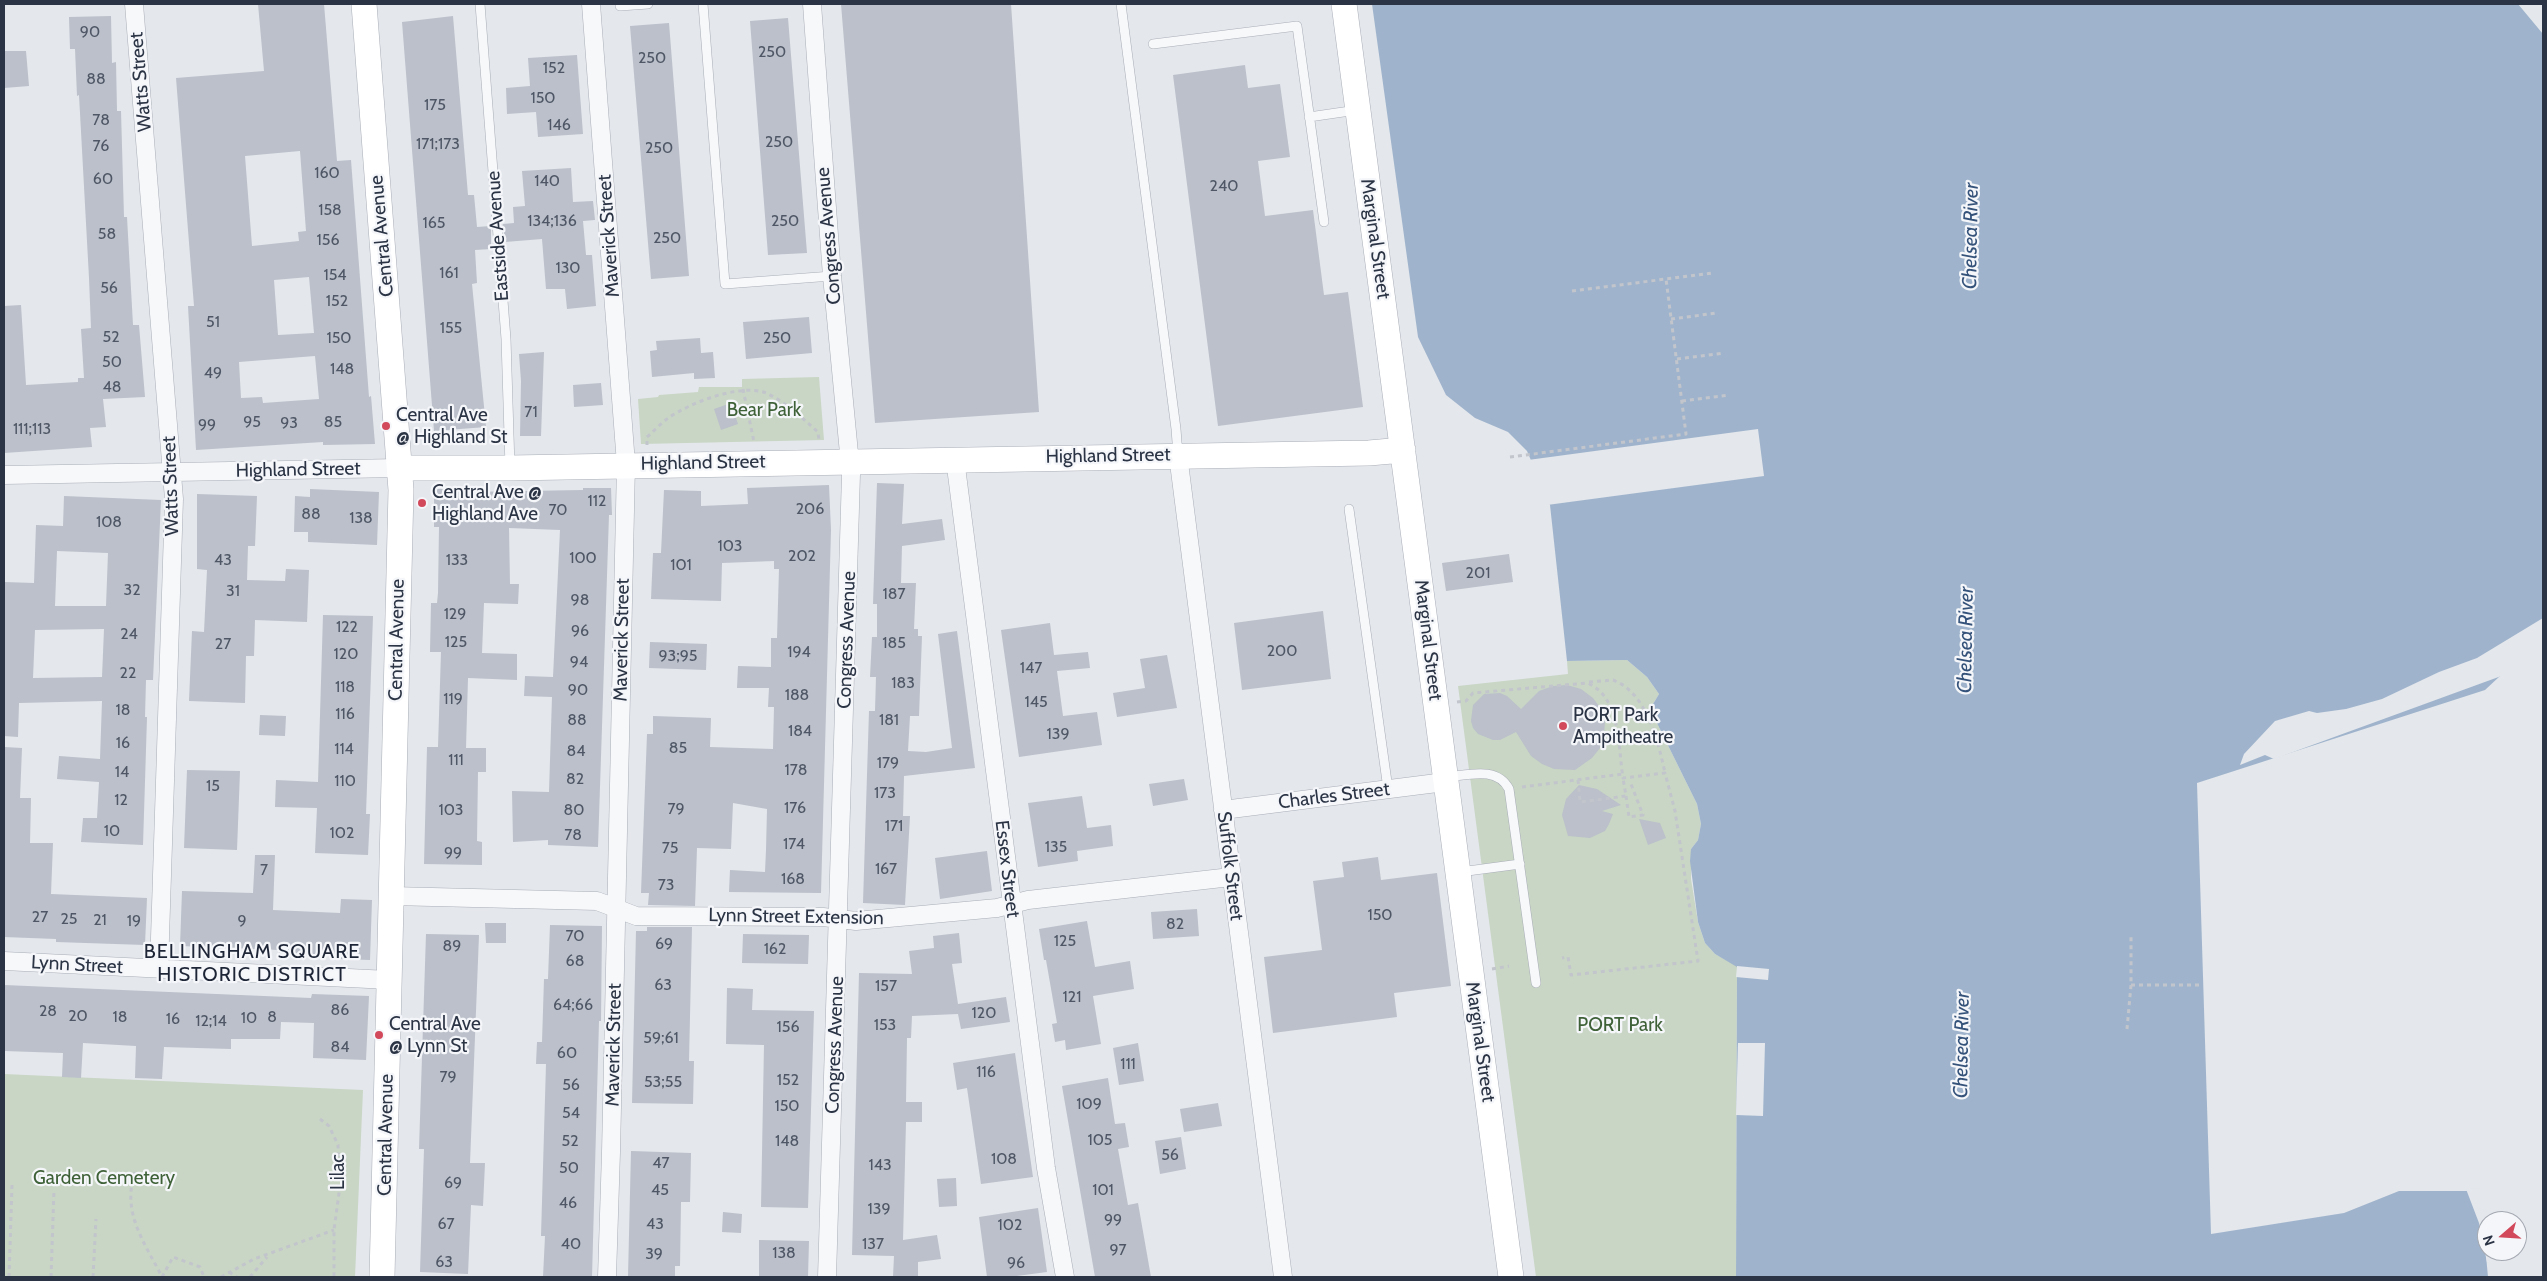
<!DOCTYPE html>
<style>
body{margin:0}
#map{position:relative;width:2547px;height:1281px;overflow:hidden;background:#e4e7ec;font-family:Cabin,sans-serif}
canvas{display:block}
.frame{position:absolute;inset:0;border:5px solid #2b3445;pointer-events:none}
.north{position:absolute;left:2477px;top:1211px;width:50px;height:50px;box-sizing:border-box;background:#f4f6f9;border:1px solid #a4a8b1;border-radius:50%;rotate:251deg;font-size:14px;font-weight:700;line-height:20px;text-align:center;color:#2b3445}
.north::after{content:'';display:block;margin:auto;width:18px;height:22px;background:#d1495b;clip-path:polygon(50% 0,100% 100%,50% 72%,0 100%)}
</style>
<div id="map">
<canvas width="2547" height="1281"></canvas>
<div class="frame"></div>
<div class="north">N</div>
</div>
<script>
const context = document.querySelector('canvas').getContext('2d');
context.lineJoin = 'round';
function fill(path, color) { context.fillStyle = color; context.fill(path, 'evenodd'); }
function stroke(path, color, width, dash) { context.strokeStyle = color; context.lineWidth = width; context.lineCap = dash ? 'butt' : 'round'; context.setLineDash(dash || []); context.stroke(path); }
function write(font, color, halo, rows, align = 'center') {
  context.font = font + ' Cabin,sans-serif'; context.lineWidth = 4.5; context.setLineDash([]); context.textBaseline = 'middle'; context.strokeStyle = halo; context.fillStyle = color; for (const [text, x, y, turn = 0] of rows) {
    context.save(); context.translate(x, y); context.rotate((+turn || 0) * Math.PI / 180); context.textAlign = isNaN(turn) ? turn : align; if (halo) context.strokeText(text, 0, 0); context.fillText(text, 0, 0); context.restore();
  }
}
const green = new Path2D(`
 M819,377L824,440L641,444L638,399L658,397L659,395L698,392L699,387H742V379Z
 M1627,660L1647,677L1659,694L1650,709L1697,804L1701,824L1698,840L1691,849V879L1698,922L1705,943L1715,954L1737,966L1736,1277H1536L1458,686L1568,674L1567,661Z
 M4,1074L363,1090L355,1277H4Z`);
const water = new Path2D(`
 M1372,4H2518L2543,34V636L2485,690L2197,783L2211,1234L2344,1213L2399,1191H2480L2488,1277H1736L1737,967L1715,954L1705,943L1698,922L1690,861L1691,849L1698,840L1701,824L1697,804L1650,709L1659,694L1647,677L1627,660L1567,661L1550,505L1527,451L1508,432L1475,418L1446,395L1418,337Z`);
const pier = new Path2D(`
 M1758,429L1764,476L1547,505L1528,460Z
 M2543,618V640L2504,675L2274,759L2265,755L2240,765L2244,754L2275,721L2309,711L2317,713L2346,709L2382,699L2439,672L2477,658Z
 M1737,966L1769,969L1768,980L1736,977Z
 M1738,1043H1765L1763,1116L1736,1115Z
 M2480,1188L2482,1191L2490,1277L2479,1223L2466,1189Z`);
const building = new Path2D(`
 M258,4H324L337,161L351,160L369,397L371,396L375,444L323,445V442L196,450L188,306H194L176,78L264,71ZM300,151L306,231L298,232L299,241L252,246L245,156ZM309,277L314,333L278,335L274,280ZM315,356L319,399L263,403L262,397L241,398L239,362Z
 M841,4H1011L1039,412L875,423Z
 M111,16L112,63L116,62L117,111H121L124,217H127L133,325H139L145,397L103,399L106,427L90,428L92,447L4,453V306L21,305L26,385L78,382V378H84L81,329L91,328L89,278L79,95L77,96L75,49H70L69,17Z
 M453,16L468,195H474L477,227L491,226V249L475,250L477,283L472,284L486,427L434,431L402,22Z
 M788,18L807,253L768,255L750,21Z
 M669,23L689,276L651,279L630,26Z
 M4,51H26L29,86L4,88Z
 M577,55L583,134L538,137L536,112L507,114L506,88L530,86L528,58Z
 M1245,65L1248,88L1280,84L1290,157L1258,161L1265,216L1313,210L1324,295L1348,292L1363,407L1218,426L1173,75Z
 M571,168L573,202L593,201L595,220L583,221L586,255H592L596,306L567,309L565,289H546L542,239L505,242L503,224L514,223L513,207L525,206L522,171Z
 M809,317L812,353L746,359L743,322Z
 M700,338L701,353L713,352L715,378L694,379V373L652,377L650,351L657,350L656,341Z
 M544,352L541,436H520L521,381L519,354Z
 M601,383L603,405L574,407L573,385Z
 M731,403L738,424L721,430L714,409Z
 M877,483L904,484L902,524L942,519L945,540L902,546L901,583H916L914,629H918V636H922L919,716H910L908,751L926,752L952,748L938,634L957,631L975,768L904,776L903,816H910L905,905L863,903L869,711H875L876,677H870L872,637H877V604H873Z
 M829,485L831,530L821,893L729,892L730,870L765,872L766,850L767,809L733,803L731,849L697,848L695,906L648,905L649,893H641L647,734H653V716L711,718L710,747L773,749L774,707H768L769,688H737L738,666L771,667V638H777L779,569H774V561L722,563L721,601L651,599L653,553H661L664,490L701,491V506L748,504L747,488Z
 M583,488H611L612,515H609L598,847L548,845V840L513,842L512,791L549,792L552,697L524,696L525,676L553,677L560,530L509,528L510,584H519L518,604L484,603L482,653L517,654V680L468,678L466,748H486V772H478L477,841L482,842V865L424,864L427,747H438L441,652H430L431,603H437L438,593L439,527H434V489H465V492L583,490Z
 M310,489L379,492L377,545L308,542V532H294L295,496L310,497Z
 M197,494L257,496L255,546H248L247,580L285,581L286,569L309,570L307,622L255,620L254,656H246L245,703L189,701L192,631L204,632L207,570L197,569Z
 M64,496L161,500L153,680H146L145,717H147L143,845L81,842L83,818H97L99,782L57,779L59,756L100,759L102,701L19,703L18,737L4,736V582L34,583L36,525L63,526ZM57,551L108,553L106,606H55ZM104,629L102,677L33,678L35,630Z
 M1509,554L1513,582L1446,591L1442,563Z
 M1323,611L1331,679L1242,690L1234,623Z
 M323,615L373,616L366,814H370L368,855L315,853L317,808L275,807L276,780L318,782Z
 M1050,623L1054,655L1088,652L1090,668L1057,671L1063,716L1097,712L1102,745L1019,757L1001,630Z
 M650,642L707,644L706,670L649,668Z
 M1167,655L1177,708L1117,717L1113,693L1145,688L1140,659Z
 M1567,685L1581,689L1593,698L1601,709L1605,722L1604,735L1600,748L1592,758L1575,770L1554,769L1542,764L1531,756L1516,732L1500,740H1493L1478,734L1473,728L1471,721L1473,705L1484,694L1500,693L1507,696L1521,709L1539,691L1553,686Z
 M260,715L286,716L285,736L259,735Z
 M4,747L22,748L20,798H31L30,843H53L51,894L147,898L145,945L56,942V939L4,937Z
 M187,770L240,771L237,850L184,848Z
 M1184,779L1188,800L1153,806L1149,784Z
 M1579,785L1597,789L1621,805L1602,811L1613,814L1609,824L1605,831L1590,838L1568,836L1562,815L1566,799Z
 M1082,796L1087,828L1111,825L1113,846L1077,851L1078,861L1038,867L1028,803Z
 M1639,819L1660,823L1666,838L1648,845Z
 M987,851L992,891L940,899L935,858Z
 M255,855H275L273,910L340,913L341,899L372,900L370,960L338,959L339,955L279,953V950L180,946L182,891L253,893Z
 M1378,857L1381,880L1437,873L1451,986L1394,993L1397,1017L1273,1033L1264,957L1322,950L1313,881L1344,877L1342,862Z
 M1197,909L1199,936L1153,939L1151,912Z
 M1087,921L1095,967L1130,961L1134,989L1093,996L1101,1044L1066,1050L1065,1040L1055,1042L1052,1024L1057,1023L1046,960H1044L1039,929Z
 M485,923H506V943H486Z
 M550,925L602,926L601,1021H599L592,1277H543L545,1236H541L546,1064H536L537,1042H542L544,979H548Z
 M647,927H692L689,1061H694L693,1104L632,1103L636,931H647Z
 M959,933L962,963L952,964L958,1004L1006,997L1010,1022L961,1029L958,1014L912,1016L911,1038H907L906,1102H922V1122H906L903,1240L937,1235L941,1259L918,1262V1277H893L894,1256L852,1255L859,973L912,974L909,951L934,948L933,936Z
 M426,934L479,935L470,1163H485L483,1206L471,1205L468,1274L420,1272L424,1149H419Z
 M743,934L809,935L808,964L742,963Z
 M4,985L311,998L312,994L369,996L366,1060L313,1058L314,1023L281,1022L280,1039H231V1049L164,1047L162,1079L135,1078L136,1046L83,1043L81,1078L62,1077L63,1053L4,1051Z
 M727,988L753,989L752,1010L814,1011L808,1208L761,1207L764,1045L726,1044Z
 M1138,1043L1144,1081L1119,1085L1113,1048Z
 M1015,1053L1033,1177L981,1184L967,1088L957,1090L953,1063Z
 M1108,1078L1115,1124L1125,1123L1129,1147L1118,1149L1128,1205L1138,1203L1151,1277H1095L1062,1086Z
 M1218,1103L1222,1126L1184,1132L1180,1109Z
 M1181,1137L1186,1169L1160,1174L1155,1141Z
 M631,1151L691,1153L690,1202H681L680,1266H675V1277H628Z
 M956,1178L957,1206L939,1207L937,1179Z
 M1038,1208L1047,1272L1009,1277H987L979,1217Z
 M723,1212L742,1214L741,1233L722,1232Z
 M759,1240L809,1241L808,1277H759Z`);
const path = new Path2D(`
 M1572,291L1713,273
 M1671,319L1717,313
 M1677,359L1724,353
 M743,389L754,442
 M1682,401L1729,395
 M647,445V437C654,431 660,424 667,419C689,403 740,383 766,393C786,402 802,418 818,432L819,440
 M1510,457L1686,434L1666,279
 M1589,682L1613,680C1647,693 1658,741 1665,773
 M1457,702L1466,701L1473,693L1587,683C1621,696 1618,748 1623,778L1665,773L1675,811L1698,961L1571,975L1568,957L1562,958
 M1578,780L1580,802L1626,796L1623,778
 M1522,787L1623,774
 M1626,796L1629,817L1643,815L1631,784
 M1492,969L1509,966
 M2131,985H2203
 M2127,1029L2131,985V935
 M320,1119L329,1126L338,1145L339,1193L334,1230V1277
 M135,1172C121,1213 145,1243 162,1277
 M229,1272L237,1277
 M9,1277L12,1185
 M51,1277L54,1189
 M93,1277L96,1219
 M162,1277L173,1257L200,1267L204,1277
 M221,1277L254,1259L334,1230
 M250,1277L267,1257`);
const lane = new Path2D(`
 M480,4L506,339L510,467
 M703,4L725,284L832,276
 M1121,4L1176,429L1178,455
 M620,6L648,4
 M1153,44L1297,26L1324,222
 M1309,117L1357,110
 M1349,509L1388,789
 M1447,777C1469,775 1497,766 1509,789L1536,983
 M1460,872L1520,864`);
const street = new Path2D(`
 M134,4L174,499L159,969
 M591,4L626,464L611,1152L607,1277
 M812,4L832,276L851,474L827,1277
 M1178,455L1283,1277
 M955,459L1046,1168L1065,1277
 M4,475L400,468
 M1223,810L1445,782
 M391,896L597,901L636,916L823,917L856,921L997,908L1028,900L1231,877
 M4,961L389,980`);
const secondary = new Path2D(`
 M364,4L401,490L382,1277
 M1344,4L1511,1277
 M400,468H510L1369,453L1403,450`);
const markers = [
 [386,426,5,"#d1495b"],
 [422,503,5,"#d1495b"],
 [1563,726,5,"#d1495b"],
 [379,1035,5,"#d1495b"]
];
const numberNames = [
 ["90",90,32],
 ["250",772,52],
 ["250",652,58],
 ["152",554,68],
 ["88",96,79],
 ["150",543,98],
 ["175",435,105],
 ["78",101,120],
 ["146",559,125],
 ["250",779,142],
 ["171;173",438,144],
 ["76",101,146],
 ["250",659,148],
 ["160",327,173],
 ["60",103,179],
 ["140",547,181],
 ["240",1224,186],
 ["158",330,210],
 ["134;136",552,221],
 ["250",785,221],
 ["165",434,223],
 ["58",107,234],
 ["250",667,238],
 ["156",328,240],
 ["130",568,268],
 ["161",449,273],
 ["154",335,275],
 ["56",109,288],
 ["152",337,301],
 ["51",213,322],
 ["155",451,328],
 ["52",111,337],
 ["150",339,338],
 ["250",777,338],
 ["50",112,362],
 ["148",342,369],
 ["49",213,373],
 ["48",112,387],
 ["71",531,412],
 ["95",252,422],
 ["85",333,422],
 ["93",289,423],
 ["99",207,425],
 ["111;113",32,429],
 ["112",597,501],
 ["206",810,509],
 ["70",558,510],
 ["88",311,514],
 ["138",361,518],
 ["108",109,522],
 ["103",730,546],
 ["202",802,556],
 ["100",583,558],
 ["43",223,560],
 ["133",457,560],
 ["101",681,565],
 ["201",1478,573],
 ["32",132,590],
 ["31",233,591],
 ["187",894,594],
 ["98",580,600],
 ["129",455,614],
 ["122",347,627],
 ["96",580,631],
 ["24",129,634],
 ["125",456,642],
 ["185",894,643],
 ["27",223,644],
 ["200",1282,651],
 ["194",799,652],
 ["120",346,654],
 ["93;95",678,656],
 ["94",579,662],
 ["147",1031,668],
 ["22",128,673],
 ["183",903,683],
 ["118",345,687],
 ["90",578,690],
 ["188",797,695],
 ["119",453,699],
 ["145",1036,702],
 ["18",123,710],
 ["116",345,714],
 ["88",577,720],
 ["181",889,720],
 ["184",800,731],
 ["139",1058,734],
 ["16",123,743],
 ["85",678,748],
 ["114",344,749],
 ["84",576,751],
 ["111",456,760],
 ["179",888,763],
 ["178",796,770],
 ["14",122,772],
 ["82",575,779],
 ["110",345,781],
 ["15",213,786],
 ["173",885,793],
 ["12",121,800],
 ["176",795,808],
 ["79",676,809],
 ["103",451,810],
 ["80",574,810],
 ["171",894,826],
 ["10",112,831],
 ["102",342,833],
 ["78",573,835],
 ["174",794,844],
 ["135",1056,847],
 ["75",670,848],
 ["99",453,853],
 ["167",886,869],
 ["7",264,870],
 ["168",793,879],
 ["73",666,885],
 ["150",1380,915],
 ["27",40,917],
 ["25",69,919],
 ["21",100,920],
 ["19",134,921],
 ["9",242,921],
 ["82",1175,924],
 ["70",575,936],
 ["125",1065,941],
 ["69",664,944],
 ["89",452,946],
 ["162",775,949],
 ["68",575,961],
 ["63",663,985],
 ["157",886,986],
 ["121",1072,997],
 ["64;66",573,1005],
 ["86",340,1010],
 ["28",48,1011],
 ["120",984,1013],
 ["20",78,1016],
 ["18",120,1017],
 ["8",272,1017],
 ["10",249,1018],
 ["16",173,1019],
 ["12;14",211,1021],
 ["153",885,1025],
 ["156",788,1027],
 ["59;61",661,1038],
 ["84",340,1047],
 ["60",567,1053],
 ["111",1128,1064],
 ["116",986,1072],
 ["79",448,1077],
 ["152",788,1080],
 ["53;55",663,1082],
 ["56",571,1085],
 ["109",1089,1104],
 ["150",787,1106],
 ["54",571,1113],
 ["105",1100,1140],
 ["52",570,1141],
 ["148",787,1141],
 ["56",1170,1155],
 ["108",1004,1159],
 ["47",661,1163],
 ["143",880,1165],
 ["50",569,1168],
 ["69",453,1183],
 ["45",660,1190],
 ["101",1103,1190],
 ["46",568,1203],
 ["139",879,1209],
 ["99",1113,1220],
 ["67",446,1224],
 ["43",655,1224],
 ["102",1010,1225],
 ["40",571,1244],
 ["137",873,1244],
 ["97",1118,1250],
 ["138",784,1253],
 ["39",654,1254],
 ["63",444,1262],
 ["96",1016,1263]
];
const streetNames = [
 ["Watts Street",141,82,-95],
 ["Central Avenue",382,236,-95],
 ["Eastside Avenue",498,236,-94],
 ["Maverick Street",609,236,-94],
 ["Congress Avenue",829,236,-95],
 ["Marginal Street",1375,239,82],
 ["Highland Street",1108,456,-1],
 ["Highland Street",703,463,-1],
 ["Highland Street",298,470,-1],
 ["Watts Street",171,486,-92],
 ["Central Avenue",397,640,-89],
 ["Maverick Street",622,640,-89],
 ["Congress Avenue",847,640,-88],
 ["Marginal Street",1428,640,83],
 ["Charles Street",1334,796,-7],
 ["Suffolk Street",1230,866,83],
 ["Essex Street",1007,869,83],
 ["Lynn Street Extension",796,917,1],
 ["Lynn Street",77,965,3],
 ["Marginal Street",1480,1042,82],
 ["Maverick Street",614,1045,-89],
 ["Congress Avenue",835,1045,-88],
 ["Central Avenue",386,1135,-89],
 ["Lilac",338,1172,-90]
];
const parkNames = [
 ["Bear Park",764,410],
 ["PORT Park",1620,1025],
 ["Garden Cemetery",104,1178]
];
const poiNames = [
 ["Central Ave",396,415],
 ["@ Highland St",396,437],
 ["Central Ave @",432,492],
 ["Highland Ave",432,514],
 ["PORT Park",1573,715],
 ["Ampitheatre",1573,737],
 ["Central Ave",389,1024],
 ["@ Lynn St",389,1046]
];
const waterNames = [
 ["Chelsea River",1971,236,-89],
 ["Chelsea River",1966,640,-89],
 ["Chelsea River",1962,1045,-89]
];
const neighbourhoodNames = [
 ["BELLINGHAM SQUARE",252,952],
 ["HISTORIC DISTRICT",252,975]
];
fill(green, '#c9d6c5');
fill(water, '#9fb4cc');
fill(pier, '#e4e7ec');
fill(building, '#bbc0ca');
stroke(lane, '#a9aeb7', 10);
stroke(street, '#a9aeb7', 19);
stroke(secondary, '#a9aeb7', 26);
stroke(path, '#c2c5cb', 3, [4, 4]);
stroke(lane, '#f7f8fa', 9);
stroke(street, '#f7f8fa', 18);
stroke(secondary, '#fff', 25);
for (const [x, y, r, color] of markers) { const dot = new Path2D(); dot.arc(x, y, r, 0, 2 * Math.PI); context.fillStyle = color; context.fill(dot); stroke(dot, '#f4f6f9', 2); }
write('16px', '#4f5766', null, numberNames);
write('19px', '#2b3445', '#f4f6f9', streetNames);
write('19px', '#3f6138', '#f4f6f9', parkNames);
write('19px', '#2b3445', '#f4f6f9', poiNames, 'left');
write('italic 20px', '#34527a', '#f4f6f9', waterNames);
context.letterSpacing = '1px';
write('20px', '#1d2536', '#f4f6f9', neighbourhoodNames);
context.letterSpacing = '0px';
</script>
